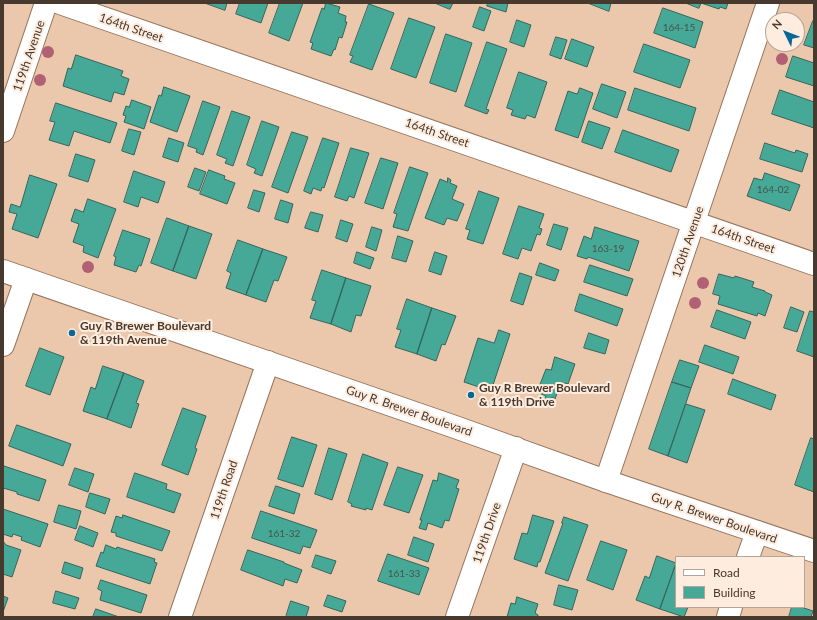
<!DOCTYPE html>
<style>
body{margin:0}
#map{position:relative;width:817px;height:620px;overflow:hidden;background:#ebc7ac;font-family:Lato,sans-serif}
canvas{display:block}
.frame{position:absolute;inset:0;border:4px solid #47392e;pointer-events:none}
.legend{position:absolute;left:675px;top:556px;width:130px;height:52px;box-sizing:border-box;background:#feecde;border:1px solid #b5a498;margin:0;padding:5px 7px;list-style:none;font-size:12px;color:#47392e}
.legend li{display:flex;align-items:center;gap:8px;height:20px}
.legend b{width:20px;border:1px solid #b5a498}
.north{position:absolute;left:765px;top:12px;width:40px;height:40px;box-sizing:border-box;background:#feecde;border:1px solid #b5a498;border-radius:50%;rotate:313deg;font-size:11px;font-weight:700;line-height:16px;text-align:center;color:#47392e}
.north::after{content:'';display:block;margin:auto;width:14px;height:18px;background:#076796;clip-path:polygon(50% 0,100% 100%,50% 72%,0 100%)}
</style>
<div id="map">
<canvas width="817" height="620"></canvas>
<div class="frame"></div>
<ul class="legend">
<li><b style="height:5px;background:#fff"></b>Road</li>
<li><b style="height:11px;background:#46a897"></b>Building</li>
</ul>
<div class="north">N</div>
</div>
<script>
const context = document.querySelector('canvas').getContext('2d');
context.lineJoin = 'round';
function fill(path, color) { context.fillStyle = color; context.fill(path, 'evenodd'); }
function stroke(path, color, width, dash) { context.strokeStyle = color; context.lineWidth = width; context.lineCap = dash ? 'butt' : 'round'; context.setLineDash(dash || []); context.stroke(path); }
function write(font, color, halo, rows, align = 'center') {
  context.font = font + ' Lato,sans-serif'; context.lineWidth = 4; context.setLineDash([]); context.textBaseline = 'middle'; context.strokeStyle = halo; context.fillStyle = color; for (const [text, x, y, turn = 0] of rows) {
    context.save(); context.translate(x, y); context.rotate((+turn || 0) * Math.PI / 180); context.textAlign = isNaN(turn) ? turn : align; if (halo) context.strokeText(text, 0, 0); context.fillText(text, 0, 0); context.restore();
  }
}
const building = new Path2D(`
 M205,3H227L225,10Z
 M240,3H268L261,23L236,14Z
 M280,3H303L289,41L269,33Z
 M326,3L340,7L338,13L346,16L345,22H347L342,38L339,37L335,50L334,49L331,56L311,49L313,43L310,42L322,8L324,9Z
 M435,3H453L450,9Z
 M488,3H508L506,12L487,6Z
 M588,3H611L609,11Z
 M686,3H728L726,9L720,7L719,9L701,3L699,8Z
 M369,4L394,13L372,70L350,62L353,56L350,55Z
 M480,7L491,11L484,31L473,27Z
 M663,8L703,22L695,48L654,33Z
 M409,18L435,27L416,78L391,69Z
 M517,20L531,25L524,47L510,42Z
 M813,21L814,22V48L804,45Z
 M446,34L472,43L456,92L430,83Z
 M556,37L567,40L561,59L550,55Z
 M572,39L594,47L587,67L565,59Z
 M487,42L507,49L486,109L489,110L487,114L465,106Z
 M644,44L690,60L680,88L634,72Z
 M76,55L123,71L121,76L129,79L124,95L114,92L111,102L63,86L68,68L71,69Z
 M793,56L814,63V86L786,77Z
 M519,72L547,82L535,118L527,115L525,119L511,115L513,110L507,108Z
 M602,84L626,92L617,118L593,109Z
 M164,87L190,96L177,132L150,122L159,95L161,96Z
 M580,88L593,93L578,138L555,130L568,91L577,94Z
 M635,88L696,108L689,131L628,110Z
 M780,90L814,102V128L772,114Z
 M132,100L151,107L144,129L124,122L126,116L123,115L126,106L129,107Z
 M203,101L220,107L203,155L196,152L197,149L188,146Z
 M56,103L117,123L110,143L74,131L69,146L49,140L55,122L50,121Z
 M232,111L250,117L233,166L225,163L227,159L217,155Z
 M262,121L279,127L262,176L254,173L256,169L247,165Z
 M589,121L610,128L602,149L582,142Z
 M129,129L141,132L134,155L122,151Z
 M623,130L679,150L671,172L615,152Z
 M292,132L308,137L288,193L272,187Z
 M169,138L184,143L178,162L163,157Z
 M323,138L339,143L324,188L322,187L321,191L313,188L311,194L304,191Z
 M765,143L795,153L796,150L808,154L802,172L760,159Z
 M351,148L369,153L354,198L349,196L347,201L335,197Z
 M76,154L95,160L88,182L69,176Z
 M381,158L398,163L383,209L365,203Z
 M410,167L428,173L408,231L393,227L397,214L394,213Z
 M195,168L206,172L199,191L188,187Z
 M209,170L225,176L224,179L235,183L227,204L200,194Z
 M134,171L165,182L158,203L141,197L138,207L124,202Z
 M765,173L800,185L790,211L747,196L754,178L762,180Z
 M30,175L57,184L38,238L12,229L17,214L9,212L11,204L20,207Z
 M448,178L451,180L450,183L457,186L452,199L464,204L457,221L447,218L444,225L425,218L440,179L447,182Z
 M254,190L265,193L259,212L248,208Z
 M479,191L499,198L483,244L467,239L470,230L466,229Z
 M88,199L116,209L98,258L83,252L84,246L73,242L79,224L71,221L75,209L83,212Z
 M281,200L293,204L288,223L275,219Z
 M519,206L544,214L539,228L542,229L540,235L537,234L531,251L522,248L518,259L503,254Z
 M311,212L323,215L318,232L305,228Z
 M167,218L189,226L173,271L151,263Z
 M341,220L353,224L347,242L336,238Z
 M554,224L568,228L561,250L547,245Z
 M189,226L212,234L196,279L173,271Z
 M372,227L382,230L376,251L366,247Z
 M595,227L639,241L629,271L588,257L587,259L577,256L584,236L591,239Z
 M123,230L150,239L141,266L139,265L136,272L114,265L116,257L114,256Z
 M398,236L413,241L406,262L392,258Z
 M238,240L263,249L246,295L226,288L231,273L227,271Z
 M263,249L287,257L278,281L274,280L266,302L246,295Z
 M357,252L374,258L370,269L354,263Z
 M435,252L447,256L441,275L429,271Z
 M540,263L559,270L555,281L536,275Z
 M590,265L633,279L627,296L584,282Z
 M322,270L346,278L331,324L310,318L316,301L312,300Z
 M520,273L532,277L523,305L511,301Z
 M719,274L734,278L735,276L754,282L752,287L765,291V292L772,295L765,316L758,313L757,316L718,304L720,296L713,294Z
 M346,278L371,286L361,316L356,315L351,332L331,324Z
 M580,294L623,309L617,326L575,311Z
 M407,299L432,308L417,354L395,347L401,330L397,329Z
 M791,307L804,312L797,332L784,328Z
 M432,308L456,316L445,345L442,344L436,361L417,354Z
 M717,310L751,322L745,339L711,327Z
 M810,311L814,312V357L797,351Z
 M499,330L510,334L491,391L464,382L478,338L494,343Z
 M589,333L609,340L605,354L584,348Z
 M705,345L739,357L733,374L699,362Z
 M40,348L64,357L50,395L26,386Z
 M555,357L575,364L568,384L561,382L555,399L552,397L549,405L543,403L546,396L537,392L546,369L551,370Z
 M680,360L699,366L691,388L672,382Z
 M103,366L124,373L107,419L83,411L91,387L95,389Z
 M124,373L144,381L136,403L139,404L131,428L107,419Z
 M733,379L776,395L771,410L728,394Z
 M672,382L691,388L668,456L649,449Z
 M686,404L705,410L687,463L668,456Z
 M183,408L206,416L195,448L197,449L188,475L162,465Z
 M17,425L71,444L63,466L9,446Z
 M292,437L317,445L303,487L278,479Z
 M811,438L814,439V492L795,485Z
 M329,448L347,454L332,500L315,494Z
 M363,454L388,463L372,510L366,508V510L351,506L352,504L348,502Z
 M4,466L46,480L39,501L17,494V492L3,488Z
 M398,467L423,475L409,513L384,505Z
 M75,468L94,474L88,492L69,485Z
 M135,473L167,484L166,489L181,494L174,513L127,497Z
 M439,473L459,480L456,488L459,489L449,521L445,520L442,528L428,523L426,530L419,528L422,520H420L433,480L437,481Z
 M276,486L300,494L294,514L269,506Z
 M90,493L110,499L105,514L86,507Z
 M59,505L81,511L76,529L54,522Z
 M3,509L48,524L40,547L21,540L22,537L13,534L12,537L3,534Z
 M261,511L317,530L310,548L303,546L300,554L252,538Z
 M123,515L170,531L162,551L116,536V533L111,532L116,516L122,518Z
 M533,515L554,521L540,562H538L537,567L514,559L522,533L527,534Z
 M564,517L588,525L568,581L545,573L563,523H562Z
 M80,526L98,533L93,547L75,540Z
 M414,537L434,544L428,562L408,555Z
 M3,541L6,545L21,550L12,577L3,574Z
 M601,541L627,550L613,590L587,580Z
 M106,545L116,549L117,547L155,559L154,562L157,563L150,584L96,566L101,552L103,553Z
 M248,550L284,562V563L302,570L297,583L285,579L283,586L241,570Z
 M388,554L429,568L419,595L378,581Z
 M316,555L336,561L331,574L312,567Z
 M657,556L676,563L660,609L636,600L645,576L649,578Z
 M65,562L83,568L80,579L62,573Z
 M676,564V607H688L684,617L660,609Z
 M101,580L147,595L141,613L100,600L102,591L98,589Z
 M559,585L578,590L572,610L554,605Z
 M56,591L79,598L75,609L53,603Z
 M328,595L346,601L342,612L324,606Z
 M3,596L8,598L3,612Z
 M517,597L538,604L535,613L538,615V617H507L511,603L515,604Z
 M291,601L309,607L306,617H286Z
 M792,607H801L813,611L811,617H789Z
 M96,609L119,617H93Z`);
const minor = new Path2D(`
 M60,3L814,264
 M3,131L46,3
 M3,345L26,279
 M606,481L768,3
 M748,557L757,532
 M180,617L268,362
 M457,617L516,448
 M728,617L731,607`);
const major = new Path2D(`
 M3,271L455,427L606,481L814,551`);
const trees = [
 [48,52],
 [782,59],
 [40,80],
 [88,267],
 [703,283],
 [695,303]
];
const markers = [
 [72,333,4,"#076796"],
 [471,395,4,"#076796"]
];
const numberNames = [
 ["164-15",679,28],
 ["164-02",773,190],
 ["163-19",608,249],
 ["161-32",284,534],
 ["161-33",404,574]
];
const streetNames = [
 ["164th Street",131,28,19],
 ["119th Avenue",29,56,-71],
 ["164th Street",437,133,19],
 ["164th Street",743,239,19],
 ["120th Avenue",688,242,-71],
 ["Guy R. Brewer Boulevard",409,411,19],
 ["119th Road",224,490,-71],
 ["Guy R. Brewer Boulevard",714,518,19],
 ["119th Drive",487,533,-71]
];
const poiNames = [
 ["Guy R Brewer Boulevard",80,326],
 ["& 119th Avenue",80,340],
 ["Guy R Brewer Boulevard",479,388],
 ["& 119th Drive",479,402]
];
fill(building, '#46a897');
stroke(building, '#36665c', 1);
stroke(minor, '#96755c', 24);
stroke(major, '#96755c', 24);
stroke(minor, '#fff', 22);
stroke(major, '#fff', 22);
context.fillStyle = '#b16173';
for (const [x, y] of trees) { context.beginPath(); context.arc(x, y, 6, 0, 2 * Math.PI); context.fill(); }
for (const [x, y, r, color] of markers) { const dot = new Path2D(); dot.arc(x, y, r, 0, 2 * Math.PI); context.fillStyle = color; context.fill(dot); stroke(dot, '#feecde', 1.5); }
write('10px', '#475548', null, numberNames);
write('12px', '#47392e', '#feecde', streetNames);
write('bold 12px', '#47392e', '#feecde', poiNames, 'left');
</script>
